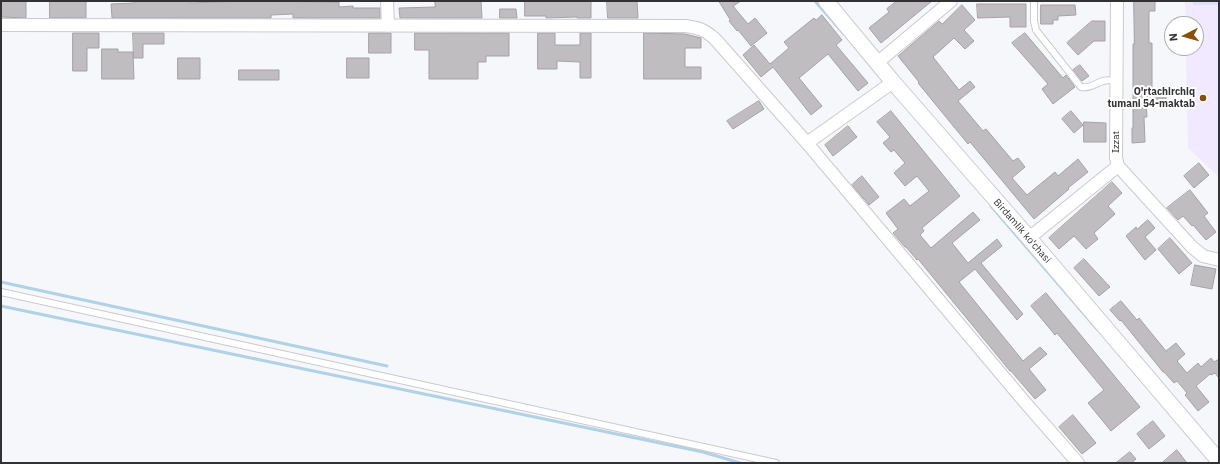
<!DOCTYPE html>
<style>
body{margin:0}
#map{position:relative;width:1220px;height:464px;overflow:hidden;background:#f6f7fb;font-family:"IBM Plex Sans",sans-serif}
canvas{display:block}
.frame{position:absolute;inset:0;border:2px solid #323234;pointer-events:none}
.north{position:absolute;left:1164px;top:16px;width:40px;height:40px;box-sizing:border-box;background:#fff;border:1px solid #adadae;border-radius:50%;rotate:264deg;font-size:11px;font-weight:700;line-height:16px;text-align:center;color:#323234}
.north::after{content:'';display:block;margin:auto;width:14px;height:18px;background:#8a5007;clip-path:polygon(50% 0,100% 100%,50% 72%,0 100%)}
</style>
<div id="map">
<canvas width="1220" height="464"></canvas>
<div class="frame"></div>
<div class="north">N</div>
</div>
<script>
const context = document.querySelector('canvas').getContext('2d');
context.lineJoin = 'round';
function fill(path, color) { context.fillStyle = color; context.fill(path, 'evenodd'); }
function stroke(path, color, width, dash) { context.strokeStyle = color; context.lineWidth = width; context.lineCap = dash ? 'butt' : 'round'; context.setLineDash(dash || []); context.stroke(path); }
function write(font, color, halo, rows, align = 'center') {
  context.font = font + ' "IBM Plex Sans",sans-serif'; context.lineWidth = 4; context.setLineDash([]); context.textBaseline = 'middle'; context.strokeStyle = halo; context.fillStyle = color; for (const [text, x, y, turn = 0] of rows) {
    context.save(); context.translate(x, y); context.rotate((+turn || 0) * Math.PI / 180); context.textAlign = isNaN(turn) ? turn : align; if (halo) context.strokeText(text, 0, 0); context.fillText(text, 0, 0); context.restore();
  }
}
const education = new Path2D(`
 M1185,1H1219V177L1188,148L1186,48H1196V24H1186Z`);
const green = new Path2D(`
 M1193,1H1219V5H1193Z`);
const stream = new Path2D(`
 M815,1L843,33
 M991,206L1097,329
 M1,282L387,366
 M1,306L703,452L740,463`);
const building = new Path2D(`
 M1,1H26V18L1,17Z
 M50,1H86V18H50Z
 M134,1H190V3L243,1L339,2V7L353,6V8H380V18H293V14L271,15V18H112L111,4L134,3Z
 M435,1H481L482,18H400L399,8L435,7Z
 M525,1H591V18H577V17L546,18V16H525Z
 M607,1H637L638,18H608Z
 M719,1H741L733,6L748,24L755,18L767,33L751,46L738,30L737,31L729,21L730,20Z
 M897,1H932L881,43L869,28L889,12L887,9Z
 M1134,1H1155V11H1149V43H1152V90H1166V99H1146L1147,117H1144L1145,142L1132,143V128H1133V44H1134Z
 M977,4H1026V27H1010V17L978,18Z
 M962,5L975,20L964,30L974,41L965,49L954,38L933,57L959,90L970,81L975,87L958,101L983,131L986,129L1013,161L1018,158L1025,167L1012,178L1027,195L1055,172L1058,176L1078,159L1088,172L1068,188L1069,189L1034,219L970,142L968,144L918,83L919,82L898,56L939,21L942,24Z
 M1041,5H1075L1076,15L1058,16V20H1053V24H1041Z
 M500,9H516L517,18H500Z
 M822,15L842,40L836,45L868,83L858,91L828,54L799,78L822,106L811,115L773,67L761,77L743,55L754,45L770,64L789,48L784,42L814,18L816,20Z
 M1092,21H1105V41H1094L1078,55L1067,43Z
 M73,33H99V48H87V71H73Z
 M133,33H164V44H143V58H134Z
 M369,33H391V53H369Z
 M415,33H509V56H486V62H478V79H429V50H415Z
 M538,33H555V45H580V33H591V78H580V62L557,61V69H538Z
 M644,33L685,34L701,38V48H685V67H701V79H644Z
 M1025,33L1063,78L1066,75L1075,87L1053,104L1042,89L1048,84L1012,43Z
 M102,49H118V52H133L134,79H102Z
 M178,58H200V79H178Z
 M347,58H369V78H347Z
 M1080,65L1089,76L1082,81L1073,70Z
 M239,70H279V80H239Z
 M759,101L764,109L733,129L727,121Z
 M891,111L960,196L922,228L924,231L920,235L931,248L973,212L980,220L952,243L968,263L997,239L1002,246L981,263L1023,314L1017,320L975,269L959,282L1023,361L1040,347L1047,354L1029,369L1046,390L1035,399L1011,371H1010L918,259L917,260L906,247H905L893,233L898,229L886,213L904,199L910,206L929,191L917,176L905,186L894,173L905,163L894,150L891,152L883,143L890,137L877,122Z
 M1071,111L1083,125L1074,133L1062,119Z
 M1084,122L1106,123V142H1084Z
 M848,126L857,137L833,156L825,145Z
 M1199,163L1209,175L1194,188L1184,176Z
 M862,176L879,197L869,205L852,185Z
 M1112,182L1122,193L1108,206L1115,214L1094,233L1098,239L1086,249L1074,236L1059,249L1049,238Z
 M1190,190L1208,213L1204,216L1216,232L1206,240L1193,225L1192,226L1183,216L1178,220L1167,208Z
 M1148,220L1155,228L1145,237L1156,250L1145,260L1126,236L1136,227L1137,229Z
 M1170,238L1192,263L1179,274L1158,249Z
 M1084,259L1110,287L1099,296L1074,268Z
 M1195,265L1216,269L1212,289L1191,285Z
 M1046,293L1140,407L1111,431L1088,403L1104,390L1057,333L1055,335L1031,306Z
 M1121,301L1137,320L1139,318L1166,351L1176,343L1185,354L1177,361L1187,373L1198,363L1201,367L1211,358L1214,362L1219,359V378L1215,373L1211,375L1210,374L1196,386L1209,402L1198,411L1185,395L1187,393L1177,381L1174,383L1164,372H1163L1121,320L1120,321L1110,310Z
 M1073,415L1096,443L1082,454L1059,427Z
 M1153,421L1165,436L1149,449L1137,434Z
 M1177,450L1187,463H1162Z
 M1130,452L1136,459L1131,463H1116Z`);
const service = new Path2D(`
 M1034,1V21L1036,30L1081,87C1089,89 1096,83 1103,81C1107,80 1112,80 1116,80
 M1,292L776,463`);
const minor = new Path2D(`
 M387,1L388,26
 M1117,1L1116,158L1118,166L1192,247L1203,256L1219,260
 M1,25L686,26C700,28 705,30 715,39L807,143L1023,400L1078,463
 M877,63L951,1
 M807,143L893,82
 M1029,238L1118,166`);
const tertiary = new Path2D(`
 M826,1L893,82L1029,238L1219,461`);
const markers = [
 [1203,98,4,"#8a5007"]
];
const poiNames = [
 ["O'rtachirchiq",1195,92],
 ["tumani 54-maktab",1195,104]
];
const streetNames = [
 ["Izzat",1116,142,-90],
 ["Birdamlik ko'chasi",1022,231,49]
];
fill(education, '#f0e9ff');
fill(green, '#dce0fe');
stroke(stream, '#b0d2e6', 3);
fill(building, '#bfbdc0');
stroke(building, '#a5a2a5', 1);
stroke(service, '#cacbcf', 8);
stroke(minor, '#cacbcf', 14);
stroke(tertiary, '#cacbcf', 17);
stroke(service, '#fff', 6);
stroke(minor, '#fff', 12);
stroke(tertiary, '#fff', 15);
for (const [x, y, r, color] of markers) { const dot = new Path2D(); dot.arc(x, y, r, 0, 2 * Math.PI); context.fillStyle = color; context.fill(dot); stroke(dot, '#fff', 1.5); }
write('bold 10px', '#323234', '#fff', poiNames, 'right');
write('10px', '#323234', '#fff', streetNames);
</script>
